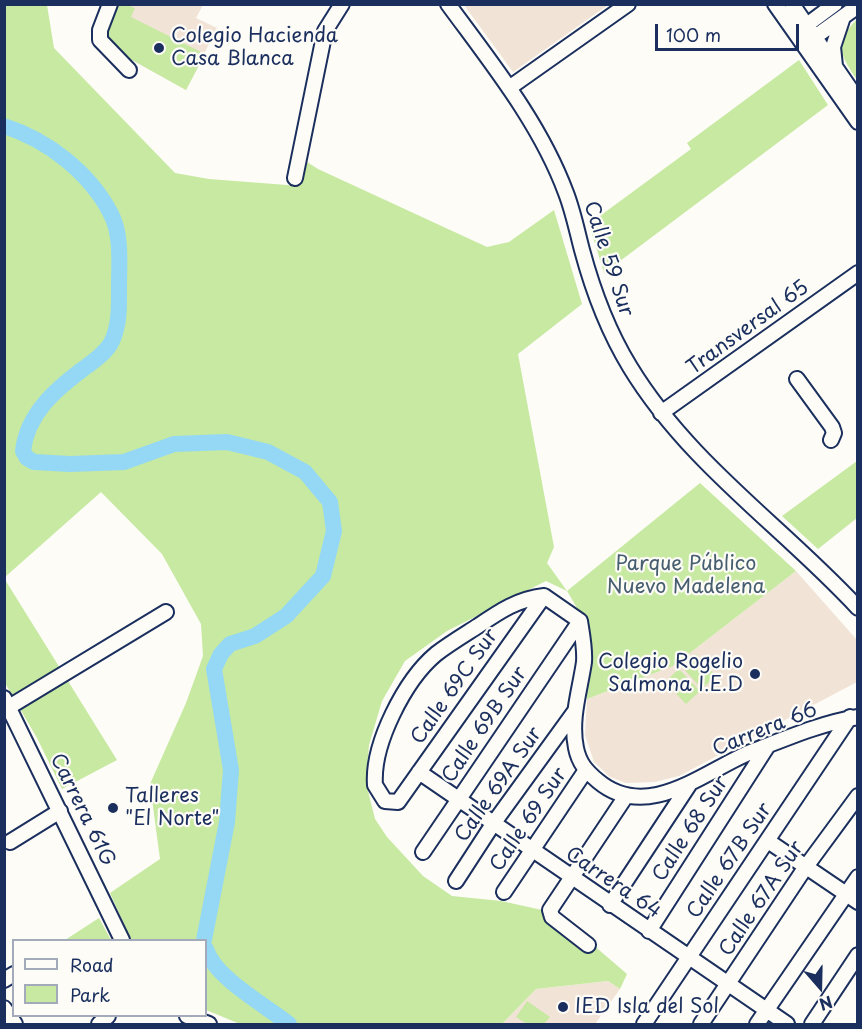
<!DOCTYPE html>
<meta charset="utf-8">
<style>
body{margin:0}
#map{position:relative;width:862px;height:1029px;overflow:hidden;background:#fdfcf7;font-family:"Playpen Sans",sans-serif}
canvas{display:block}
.frame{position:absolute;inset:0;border:6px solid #1b2f5e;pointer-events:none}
.legend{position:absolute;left:12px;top:939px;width:195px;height:78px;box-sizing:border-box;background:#fdfcf7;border:2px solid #a3aaba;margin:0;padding:8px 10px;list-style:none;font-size:18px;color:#1b2f5e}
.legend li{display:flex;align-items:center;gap:12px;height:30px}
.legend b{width:30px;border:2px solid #a3aaba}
.north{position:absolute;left:790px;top:957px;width:60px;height:60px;-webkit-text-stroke:4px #fdfcf7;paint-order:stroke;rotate:160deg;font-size:16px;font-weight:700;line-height:24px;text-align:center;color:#1b2f5e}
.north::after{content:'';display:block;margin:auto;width:21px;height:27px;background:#1b2f5e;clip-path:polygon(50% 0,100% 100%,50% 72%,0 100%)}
.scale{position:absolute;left:655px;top:24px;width:144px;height:27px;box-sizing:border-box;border:3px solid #1b2f5e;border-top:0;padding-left:8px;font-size:18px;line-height:21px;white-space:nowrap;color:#1b2f5e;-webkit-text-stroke:4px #fdfcf7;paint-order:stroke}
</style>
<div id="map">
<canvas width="862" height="1029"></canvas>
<div class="frame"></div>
<ul class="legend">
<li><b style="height:8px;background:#fdfcf7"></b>Road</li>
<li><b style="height:16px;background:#c7e9a1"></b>Park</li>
</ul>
<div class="north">N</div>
<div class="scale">100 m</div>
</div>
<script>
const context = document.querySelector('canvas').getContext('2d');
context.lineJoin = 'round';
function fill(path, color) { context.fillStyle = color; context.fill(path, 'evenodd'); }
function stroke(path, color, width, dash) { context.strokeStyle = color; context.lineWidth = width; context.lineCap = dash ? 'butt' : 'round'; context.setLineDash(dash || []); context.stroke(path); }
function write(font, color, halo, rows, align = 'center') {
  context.font = font + ' "Playpen Sans",sans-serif'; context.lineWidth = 4.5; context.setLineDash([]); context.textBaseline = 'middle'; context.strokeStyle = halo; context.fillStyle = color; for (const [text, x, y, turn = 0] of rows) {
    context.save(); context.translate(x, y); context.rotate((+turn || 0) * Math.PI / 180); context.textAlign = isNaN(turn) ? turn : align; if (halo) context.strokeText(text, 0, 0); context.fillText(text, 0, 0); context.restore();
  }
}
const built = new Path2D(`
 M115,5H203L196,18L217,28L186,90L114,50Z
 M464,5H608L513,72Z
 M796,571L857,640V682L679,776L655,782L626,783L610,777L594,762L585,735L587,699L673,666Z
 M608,981L620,989L595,1024H502L536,989Z`);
const green = new Path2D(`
 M5,4L47,5L54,48L175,173L209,179L300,186L307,162L318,169L487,247L509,242L554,210L582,304L518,354L554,547L547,563L567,591L700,483L796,571L673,666L587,699V625L567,591L546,581L447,631L405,661L382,701L369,745L366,783L375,819L387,837L423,876L452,896L501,901L556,913L627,974L620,989L608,981L536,989L502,1024H240L206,1010V940H131L110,893L160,859L150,784L186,703L203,656L201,624L162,554L101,492L5,577Z
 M115,5H127L135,8L131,17L205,54L186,90L114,50L104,41V27Z
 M857,19V80C840,54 833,44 857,19Z
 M799,60L828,105L604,273L589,224L691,149L687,143Z
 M857,461V518L818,549L782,516Z
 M4,578L117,760L62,789L37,738L5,683Z
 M696,654L716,676L702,689L682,667Z
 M679,669L700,691L686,704L665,682Z
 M99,918L111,940H65Z
 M527,1001L550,1017L544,1024H527L516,1017Z`);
const river = new Path2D(`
 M4,126C48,140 90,173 111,214C122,235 119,264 119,286C119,304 120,324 112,341C107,352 93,362 83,369C55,390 27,414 23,451L27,458L34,462L70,464L124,462L174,444L227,442L268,452L305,472L330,502L334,531L323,576L286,616L255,636L230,644L221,654L214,669L231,770L227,822L204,940
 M206,949C215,978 265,1005 289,1024`);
const minor = new Path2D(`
 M110,4L100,30V40L129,70
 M448,4C492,64 540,123 566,193C573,211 577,231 582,250C593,291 608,331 630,367C689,464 782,526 858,608
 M775,4L858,122
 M792,4L858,100
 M800,30L835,4
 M808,42L858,6
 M835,66L833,47L843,17
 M509,88L628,4
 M295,178L325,31L342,4
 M797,379L832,427L834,433L831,440
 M661,413L858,273
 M544,596L398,802L385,801L375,785C372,744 405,680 436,654C449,644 464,635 478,626C500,611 518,599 544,596L580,621
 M580,621C582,634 585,648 584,662C580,690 570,719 576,748C579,763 586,771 598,781C648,823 706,770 753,751C787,738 822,723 858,717
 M4,698L122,940
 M4,710L166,612
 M419,772L787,1024
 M768,841L858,902
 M10,842L60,811
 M423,852L580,621
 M456,881L493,824L575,711
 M504,892L586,770
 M610,905L689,785
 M649,931L767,747
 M588,945L552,917L550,910L626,796
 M4,980L14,974
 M4,1008L15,1024
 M187,1016L209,1024
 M99,1024L108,1016
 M644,1024L850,717
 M701,1024L805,868L858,796
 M757,1024L858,877
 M812,1024L858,955`);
const markers = [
 [159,48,6,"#1b2f5e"],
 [755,674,6,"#1b2f5e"],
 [113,808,6,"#1b2f5e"],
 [563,1007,6,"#1b2f5e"]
];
const poiNames = [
 ["Colegio Hacienda",171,36],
 ["Casa Blanca",171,59],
 ["Colegio Rogelio",743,662,"right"],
 ["Salmona I.E.D",743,685,"right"],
 ["Talleres",125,796],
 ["\"El Norte\"",125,819],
 ["IED Isla del Sol",575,1007]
];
const streetNames = [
 ["Calle 59 Sur",608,259,72],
 ["Transversal 65",748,328,-36],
 ["Calle 69C Sur",455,687,-55],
 ["Calle 69B Sur",485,725,-56],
 ["Carrera 66",765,730,-22],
 ["Calle 69A Sur",499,785,-55],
 ["Carrera 61G",82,810,64],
 ["Calle 69 Sur",529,820,-56],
 ["Calle 68 Sur",691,829,-57],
 ["Calle 67B Sur",730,861,-56],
 ["Carrera 64",613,883,34],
 ["Calle 67A Sur",762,899,-56]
];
const parkNames = [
 ["Parque Público",686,564],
 ["Nuevo Madelena",686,587]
];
fill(built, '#f2e3d7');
fill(green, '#c7e9a1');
stroke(river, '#94d8f6', 16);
stroke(minor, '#1b2f5e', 18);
stroke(minor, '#fdfcf7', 14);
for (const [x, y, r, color] of markers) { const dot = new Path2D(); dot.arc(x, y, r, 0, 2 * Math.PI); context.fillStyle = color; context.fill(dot); stroke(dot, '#fdfcf7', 2); }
write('20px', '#1b2f5e', '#fdfcf7', poiNames, 'left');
write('20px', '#1b2f5e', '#fdfcf7', streetNames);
write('20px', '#465e6f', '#fdfcf7', parkNames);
</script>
